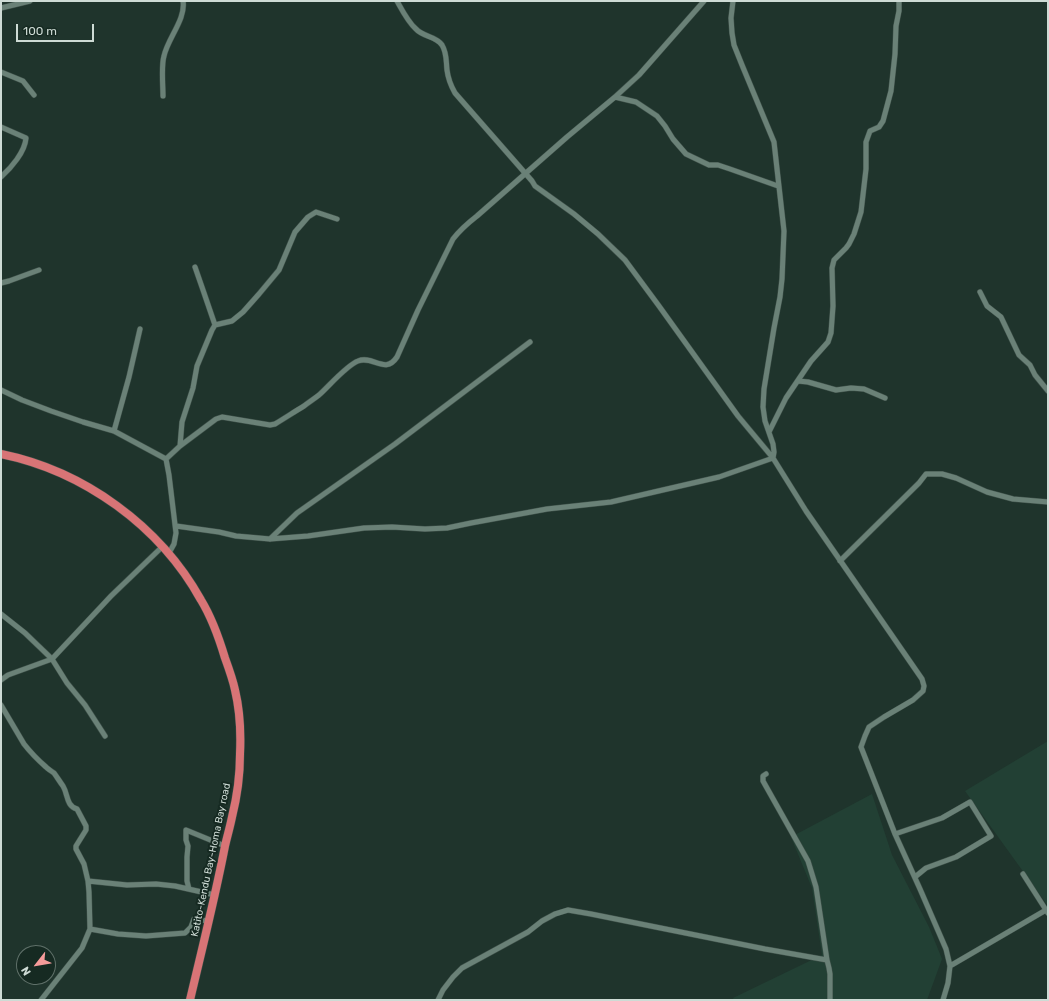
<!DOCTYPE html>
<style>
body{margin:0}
#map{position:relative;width:1049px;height:1001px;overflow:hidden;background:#1f342c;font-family:Rubik,sans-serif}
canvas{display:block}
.frame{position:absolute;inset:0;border:2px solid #cedbd5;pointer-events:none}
.north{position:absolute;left:16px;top:945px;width:40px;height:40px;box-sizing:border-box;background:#162a22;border:1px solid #60716a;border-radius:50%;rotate:239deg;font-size:11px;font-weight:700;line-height:16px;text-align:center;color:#cedbd5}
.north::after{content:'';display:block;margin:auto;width:14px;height:18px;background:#f59b9a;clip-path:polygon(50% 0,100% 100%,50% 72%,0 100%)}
.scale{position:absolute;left:16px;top:24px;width:78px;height:18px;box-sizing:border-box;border:2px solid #cedbd5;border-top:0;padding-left:5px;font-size:12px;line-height:14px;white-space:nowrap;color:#cedbd5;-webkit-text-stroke:3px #162a22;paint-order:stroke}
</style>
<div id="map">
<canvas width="1049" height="1001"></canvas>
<div class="frame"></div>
<div class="north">N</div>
<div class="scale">100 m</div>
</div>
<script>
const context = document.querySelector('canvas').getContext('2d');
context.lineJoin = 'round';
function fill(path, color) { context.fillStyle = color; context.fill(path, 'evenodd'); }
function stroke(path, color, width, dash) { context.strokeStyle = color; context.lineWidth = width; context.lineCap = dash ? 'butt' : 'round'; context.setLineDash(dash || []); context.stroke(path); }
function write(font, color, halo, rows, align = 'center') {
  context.font = font + ' Rubik,sans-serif'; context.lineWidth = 4; context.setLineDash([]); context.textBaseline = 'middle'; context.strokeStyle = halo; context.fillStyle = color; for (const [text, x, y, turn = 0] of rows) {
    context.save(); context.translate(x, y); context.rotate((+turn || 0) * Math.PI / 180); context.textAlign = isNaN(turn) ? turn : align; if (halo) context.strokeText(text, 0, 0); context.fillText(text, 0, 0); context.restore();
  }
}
const built = new Path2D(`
 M1048,741V906L965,791Z
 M872,794L892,855L929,927L942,959L927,1000H734L733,998L822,955L812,888L791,837Z`);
const minor = new Path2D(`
 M397,1C402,10 408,22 416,29C423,37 436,36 442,45C447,53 446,61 447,70C448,78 451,86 455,93L532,181L535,186L574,214L598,234L625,260L659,306L738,416L773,458L806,511L922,679L924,686L923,691L913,700L884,717L869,727L865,736L861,747L895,834L920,889L946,949L950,966L948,983L943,1000
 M1,8L30,1
 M1,72L23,81L34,95
 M163,96C163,85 161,66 164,56C168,38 186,19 183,1
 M615,97L636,102L657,116L665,126L673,139L686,154L709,165H718L730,169L778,186
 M1,127L26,138C25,152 11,168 1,177
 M195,267L203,290L215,325
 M1,283L9,281L39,270
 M980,292L987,306L1001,317L1019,355L1030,365L1035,375L1048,391
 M798,381L808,382L836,390L851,388L864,389L885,398
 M1,390L22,400L51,411L83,422L114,431L166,459
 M114,431L129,377L140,329
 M769,432L786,398L811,361L828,342L831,333L833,306L832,268L834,260L846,248L849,244L854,234L861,212L866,169V142L870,131L879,127L883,121L891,91L895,54L896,26L899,11V1
 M180,446L182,422L193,388L197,366L212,330L215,325L232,321L243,312L259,294L279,270L295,232L308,217L316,212L337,219
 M176,526L219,532L236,536L270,539L308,536L364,528L392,527L425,529L447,528L471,523L547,509L611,502L719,477L773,458L774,452L773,444L765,421L763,407L764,389L774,328L780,297L782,279L784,231L774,142L742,65L734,45L732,33L731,18L733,1
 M270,539L297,513L395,444L530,342
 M169,553L174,544L176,533L169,475L166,459L180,446L216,419L222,417L270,425L275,424C285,418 294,412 304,406C309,402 314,399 319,395C329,386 347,365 358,361C373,355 385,375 397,357L418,310L453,239C460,230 468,223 477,216L567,137L615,97L639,75L704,1
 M840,561L919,483L926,474H942L956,478L987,492L1013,499L1048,502
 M1,614L25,633L52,659L67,683L85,705L105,736
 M1,680L8,675L52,659L111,596L163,546
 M1,705L24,744C31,753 38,760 46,767C48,769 51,771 54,773C57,777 60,782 63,786C68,794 66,806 77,809L86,826V830L76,846V849L84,864L88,881L127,885L156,884L175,886L215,895
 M766,774L763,776V781L808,861L816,887L827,960L829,968L830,974V1000
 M895,834L942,818L970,802L991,836L956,857L926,868L915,877
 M1023,874L1046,910
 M189,889L187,881V857L188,846L186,840V830L225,846
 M90,929L118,934L146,936L185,933L191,927L194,919L208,921
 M950,966L1046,910L1048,913
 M41,1000L82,948L90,929L89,892L88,881
 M438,1000L443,990L453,977L462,968L528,932L542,921L555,914L568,910L591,914L765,949L827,960`);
const trunk = new Path2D(`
 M1,454C84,471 160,526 201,600C212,618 219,638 225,658C229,669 233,680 235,690C240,711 241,733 240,754C240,775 237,797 232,817C230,827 227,837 225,846C215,898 202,949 190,1000`);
const streetNames = [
 ["Katito-Kendu Bay-Homa Bay road",211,860,-78]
];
fill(built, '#224034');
stroke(minor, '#3f514a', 6);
stroke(trunk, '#3f514a', 9);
stroke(minor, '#6a8177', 5);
stroke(trunk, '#d87476', 8);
write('10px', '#cedbd5', '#162a22', streetNames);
</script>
